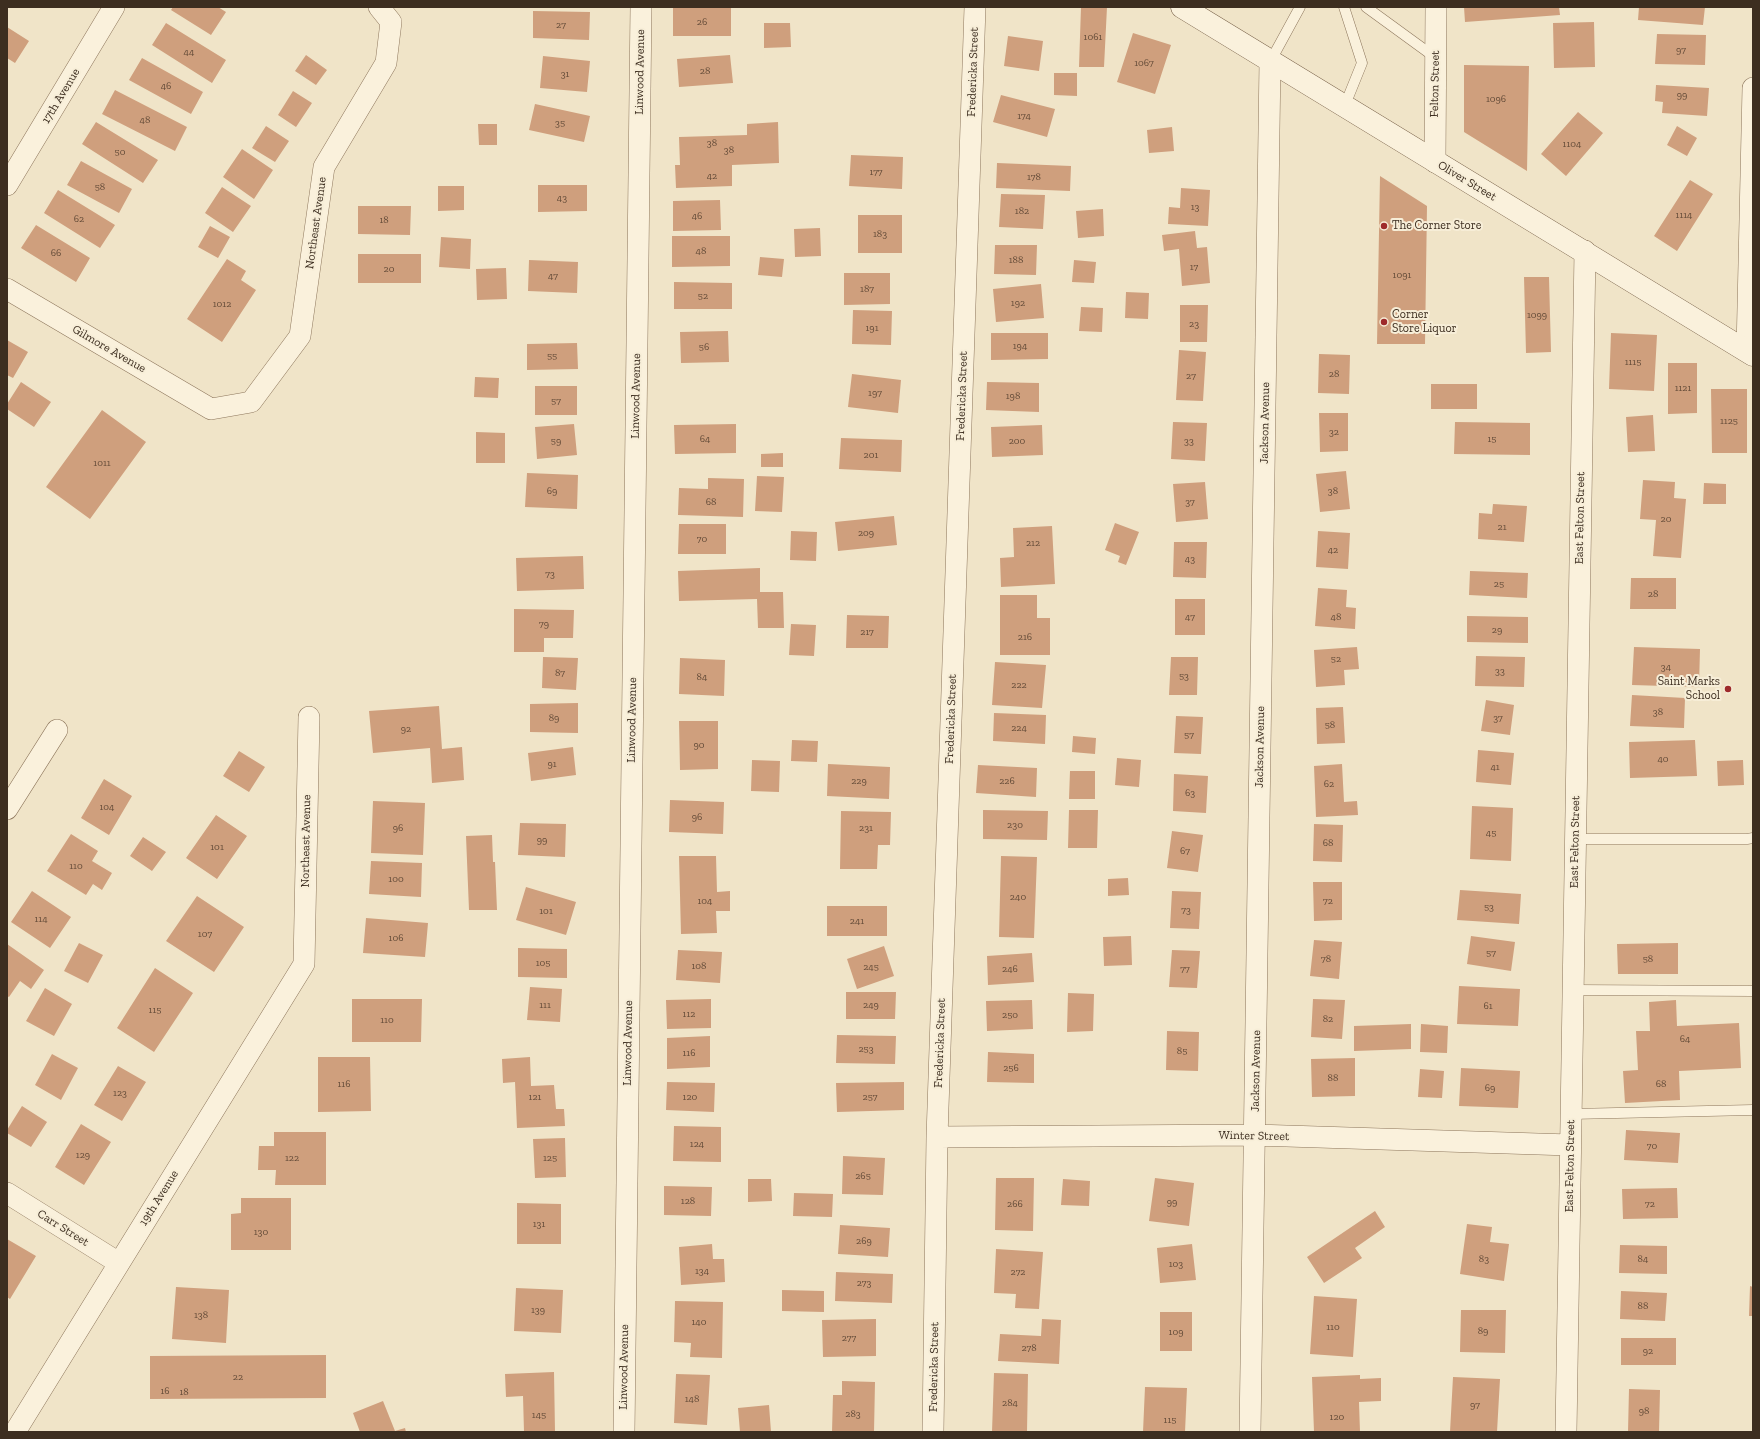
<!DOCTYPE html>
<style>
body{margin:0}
#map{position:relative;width:1760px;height:1439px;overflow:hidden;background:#f0e4c8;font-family:"Zilla Slab",serif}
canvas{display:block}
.frame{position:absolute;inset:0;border:8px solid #3d2e20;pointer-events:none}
</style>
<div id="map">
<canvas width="1760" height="1439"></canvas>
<div class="frame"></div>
</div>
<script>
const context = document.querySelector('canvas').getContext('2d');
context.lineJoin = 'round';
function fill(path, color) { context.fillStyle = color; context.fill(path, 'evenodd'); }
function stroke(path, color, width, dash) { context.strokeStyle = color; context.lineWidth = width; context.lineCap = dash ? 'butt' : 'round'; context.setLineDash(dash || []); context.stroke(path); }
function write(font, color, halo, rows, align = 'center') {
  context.font = font + ' "Zilla Slab",serif'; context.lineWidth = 4; context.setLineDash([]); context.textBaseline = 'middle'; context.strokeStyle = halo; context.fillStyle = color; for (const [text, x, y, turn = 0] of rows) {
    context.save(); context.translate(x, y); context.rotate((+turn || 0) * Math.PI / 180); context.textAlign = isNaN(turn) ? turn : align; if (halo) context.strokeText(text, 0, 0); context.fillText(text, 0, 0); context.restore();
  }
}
const building = new Path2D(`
 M173,7H218L226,12L211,35L171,10Z
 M673,7H731V36H673Z
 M1081,7H1107L1104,67H1079Z
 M1464,7H1559L1560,15L1465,22Z
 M1639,7H1705L1703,25L1638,20Z
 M533,11L590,12L589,40L533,38Z
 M1594,22L1595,67L1554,68L1553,23Z
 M166,23L226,60L212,83L152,45Z
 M764,23H790L791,47L764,48Z
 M7,27L29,41L15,63L7,58Z
 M1133,33L1171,45L1155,94L1117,82Z
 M1657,34L1706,35L1705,65L1655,64Z
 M1008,36L1043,41L1039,71L1004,66Z
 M306,55L327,70L316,85L295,71Z
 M730,55L733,83L679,87L677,59Z
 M543,56L590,61L587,92L540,88Z
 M142,58L203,92L191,114L129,80Z
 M1464,65L1529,66L1527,171L1464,132Z
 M1054,73H1077V96L1054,95Z
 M1656,85L1709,88L1707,116L1662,113L1663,102L1655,101Z
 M115,90L187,127L175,151L102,114Z
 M293,91L312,103L296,127L278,115Z
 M1001,95L1055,109L1047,137L993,122Z
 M535,104L590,116L584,142L529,130Z
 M1578,112L1603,133L1566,176L1541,154Z
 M96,122L158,160L143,183L82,144Z
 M778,122L779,163L732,165V186L676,188L675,165H680L679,137L747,135V124Z
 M478,124H497V145H479Z
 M266,126L289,141L275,162L252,148Z
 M1677,126L1697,138L1687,156L1667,145Z
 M1172,127L1174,151L1149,153L1147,130Z
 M242,149L273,170L254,199L223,177Z
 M851,155L903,157L902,189L849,186Z
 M81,161L132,189L119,213L67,185Z
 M997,163L1071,166L1070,191L996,188Z
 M1380,176L1427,206L1425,344H1377Z
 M1690,180L1713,194L1677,251L1654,236Z
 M538,185H587V211L538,212Z
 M438,186H464V210L438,211Z
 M222,187L251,206L233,232L205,213Z
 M1181,188L1210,190L1208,226L1168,224L1169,207L1180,208Z
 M58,190L115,225L100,248L44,213Z
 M1001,194L1045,195L1043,229L999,227Z
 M720,200L721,230L673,231V201Z
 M358,206H411L410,235L358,234Z
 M1103,209L1104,236L1078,238L1076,211Z
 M858,215H902V253H858Z
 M36,225L90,258L76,282L21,248Z
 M210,226L230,237L218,258L198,247Z
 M820,228L821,256L795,257L794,229Z
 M1195,231L1197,248L1207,247L1210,283L1182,286L1179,249L1164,251L1162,235Z
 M672,236H730V266L672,267Z
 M441,237L471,239L470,269L439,267Z
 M995,245H1037L1036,275L994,274Z
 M358,254H421V283H358Z
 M760,257L784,259L782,277L758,275Z
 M227,259L246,271L241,280L256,290L222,342L187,319Z
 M529,260L578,262L577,293L528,291Z
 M1074,260L1096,262L1094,283L1072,282Z
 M506,268L507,299L477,300L476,269Z
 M844,273H890V304L844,305Z
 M1524,277H1549L1551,352L1526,353Z
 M674,282L732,283V309H674Z
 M1041,284L1044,318L996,322L993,289Z
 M1126,292L1149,293L1148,319L1125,318Z
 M1180,305H1208L1207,342H1180Z
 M1081,307L1103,308L1102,332L1079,331Z
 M853,310L892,311L891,345L852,344Z
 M728,331L729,362L681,363L680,332Z
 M991,333H1048V359L991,360Z
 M1611,333L1657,335L1654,391L1609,389Z
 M7,340L28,352L13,378L7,375Z
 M577,343L578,369L527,370V344Z
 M1179,350L1206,352L1203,401L1176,400Z
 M1319,354L1350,355L1349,394L1318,393Z
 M1668,363H1697V413L1668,414Z
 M852,374L901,380L898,413L848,407Z
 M475,377L499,378L498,398L474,397Z
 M21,382L51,402L34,427L7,409V404Z
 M987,382L1039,383V412L986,410Z
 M1431,384H1477V409H1431Z
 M535,386H577V415H535Z
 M1711,389H1747V453H1712Z
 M102,410L146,442L90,519L46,487Z
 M1319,413H1348V451L1320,452Z
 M1653,415L1655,451L1628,452L1626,417Z
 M1173,422L1207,423L1205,461L1171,459Z
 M1455,422L1530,423V455L1454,454Z
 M574,424L577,455L537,459L535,427Z
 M736,424V453L675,454L674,425Z
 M1042,425L1043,455L992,457L991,427Z
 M476,432L505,433V463H476Z
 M841,438L902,440L901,472L839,469Z
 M783,453V467H761V454Z
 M1346,471L1350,509L1320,512L1316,474Z
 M527,473L578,475L577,509L525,507Z
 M757,476L784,477L782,512L755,511Z
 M708,478L744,479L743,517L678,515L679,488L708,489Z
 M1643,480L1675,482L1674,498L1686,499L1681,558L1653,556L1656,520L1640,519Z
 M1205,482L1208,519L1176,522L1173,484Z
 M1704,483L1726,484V504H1703Z
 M1493,504L1527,506L1524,542L1478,539L1479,513L1492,514Z
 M894,516L897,545L838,551L835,522Z
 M1115,523L1139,532L1126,565L1118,562L1120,556L1105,550Z
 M679,524H726V554H678Z
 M1052,526L1055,584L1001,587L1000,558L1014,557L1013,528Z
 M791,531L817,532L816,561L790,560Z
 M1318,531L1350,533L1348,569L1316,567Z
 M1174,542H1207L1206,578L1173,577Z
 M583,556L584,589L517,591L516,558Z
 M760,568V592H783L784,628H758L757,599L679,601L678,571Z
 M1470,571L1528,573L1527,598L1469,595Z
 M1631,578H1676V609H1630Z
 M1318,588L1347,590L1346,607L1356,608L1355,629L1315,626Z
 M1000,595H1037V618H1050V655H1000Z
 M1175,599H1205V635H1175Z
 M514,609L574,610L573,638H544V652H514Z
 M847,615L889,616L888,648H846Z
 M1467,616L1528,617V643L1467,642Z
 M791,624L816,625L814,656L789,655Z
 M1357,647L1359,669L1344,670L1345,685L1316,687L1314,650Z
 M1634,647L1700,649L1699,687L1632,685Z
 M1476,656L1525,657L1524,687L1475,686Z
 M543,657L578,658L576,690L542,688Z
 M1171,657H1198L1197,695H1169Z
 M680,658L725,660L724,696L679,694Z
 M995,662L1046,665L1042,708L992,705Z
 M1632,695L1685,698L1684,728L1630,726Z
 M1486,700L1514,705L1510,735L1481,731Z
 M578,703V733L530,732V704Z
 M439,706L442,749L462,747L464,780L432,783L430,748L373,753L369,711Z
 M1343,707L1345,743L1317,744L1316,708Z
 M994,713L1046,715L1045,744L993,741Z
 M1176,716L1203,717L1201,754L1174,753Z
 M679,721H718V769L680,770Z
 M1073,736L1096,738L1095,754L1072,752Z
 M792,740L818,741L817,762L791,761Z
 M1695,740L1697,776L1630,778L1629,742Z
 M573,747L576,775L531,781L528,753Z
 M1478,750L1514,753L1511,785L1476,782Z
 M239,751L265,767L249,792L223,776Z
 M1117,758L1141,760L1139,787L1115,785Z
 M752,760L780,761L779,792L751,791Z
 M1743,760L1744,785L1718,786L1717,761Z
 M828,764L890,767L889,799L827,796Z
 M1342,764L1344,802L1357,801L1358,815L1316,817L1314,766Z
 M978,765L1037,768L1036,797L976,793Z
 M1070,771H1095V799H1069Z
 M1174,774L1208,776L1206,813L1173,811Z
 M104,779L132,796L109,835L81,818Z
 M670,800L724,802L723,834L669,832Z
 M373,801L425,803L423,855L371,853Z
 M1472,806L1513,808L1511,861L1470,859Z
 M983,810L1048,811L1047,840L983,839Z
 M1069,810H1098L1097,848H1068Z
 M841,811L891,812L890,845H878L877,869H840Z
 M216,815L247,836L217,879L186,858Z
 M520,823L566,824L565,857L518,855Z
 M1314,824L1343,825L1342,862L1313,861Z
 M1172,831L1203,835L1198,872L1167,868Z
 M71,834L98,851L92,861L112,873L102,890L93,884L86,895L47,871Z
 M492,835L493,862H495L497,910H469L466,836Z
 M143,837L166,852L152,871L130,856Z
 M679,856H716L717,892L730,891V911H716L717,933L681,934Z
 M1001,856L1037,857L1034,938L999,937Z
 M371,861L422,863L421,897L369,894Z
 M1128,878L1129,895L1108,896V879Z
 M1313,882H1342V920L1314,921Z
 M526,887L576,902L566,935L516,920Z
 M1460,890L1521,894L1519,924L1457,920Z
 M32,891L71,917L50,948L11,922Z
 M1172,891L1201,892L1199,929L1170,928Z
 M197,896L244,927L214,972L166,941Z
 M827,906H887V936H827Z
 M366,918L428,923L425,957L363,953Z
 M1131,936L1132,965L1104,966L1103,937Z
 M1471,936L1515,942L1511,971L1467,964Z
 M1314,940L1342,942L1339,979L1310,976Z
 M79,943L103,955L88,983L64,971Z
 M1678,943V974H1618L1617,944Z
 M7,944L44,970L31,989L20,981L9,997L7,996Z
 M884,946L894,976L857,989L847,959Z
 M518,948L567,949V978L518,977Z
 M678,950L722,952L720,983L676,980Z
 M1172,950L1200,951L1197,988L1169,987Z
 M1032,953L1034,982L988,985L987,956Z
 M155,968L193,993L154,1052L117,1028Z
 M1459,986L1520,989L1518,1026L1457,1024Z
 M530,987L562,989L560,1022L527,1020Z
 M45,988L72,1004L54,1036L26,1021Z
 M846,992H896L895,1019H846Z
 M1068,993L1094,994L1093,1031L1067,1032Z
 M352,999H422L421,1042H352Z
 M711,999V1028L667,1029L666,1000Z
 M1313,999L1345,1000L1342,1039L1311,1037Z
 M1032,1000L1033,1029L987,1031L986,1001Z
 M1676,1000L1677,1026L1739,1023L1741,1068L1679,1071L1680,1100L1625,1103L1623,1071L1638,1070L1636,1031H1650L1649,1002Z
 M1411,1024V1049L1354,1051V1026Z
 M1421,1024L1448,1026L1447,1053L1420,1052Z
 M1167,1031L1199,1032L1198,1071L1166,1070Z
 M837,1035L896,1036L895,1064L836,1063Z
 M710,1036V1067L667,1069V1038Z
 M988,1052L1034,1054V1083L987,1082Z
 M52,1054L78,1068L61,1100L35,1085Z
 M318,1057H370L371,1111L318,1112Z
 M530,1057L531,1086L554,1085L556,1109H564L565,1126L517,1128L515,1082L503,1083L502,1059Z
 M1355,1058V1096L1312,1097L1311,1059Z
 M118,1066L146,1082L122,1121L94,1105Z
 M1461,1068L1520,1071L1518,1108L1459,1106Z
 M1420,1069L1444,1071L1442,1098L1418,1097Z
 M667,1082L715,1083L714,1112L666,1110Z
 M904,1082V1110L837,1112L836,1083Z
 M22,1106L47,1122L31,1147L7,1133V1130Z
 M81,1124L111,1142L84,1185L55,1167Z
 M674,1126L721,1127V1162L673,1161Z
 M1626,1130L1680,1133L1678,1163L1624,1160Z
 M274,1132H326V1185H275L276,1170H258L259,1146H274Z
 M565,1138L566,1177L535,1178L533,1139Z
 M843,1156L885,1158L883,1195L842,1194Z
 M996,1178H1034L1033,1231L995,1230Z
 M1155,1178L1194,1183L1189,1226L1149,1221Z
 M748,1179H771L772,1201L748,1202Z
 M1063,1179L1090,1181L1089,1206L1061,1205Z
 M664,1186L712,1187L711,1216L664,1215Z
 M1677,1188L1678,1218L1623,1219L1622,1189Z
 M794,1193L833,1194L832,1217L793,1216Z
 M241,1198H291V1250H231V1214L241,1213Z
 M517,1203L561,1204V1244H517Z
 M1375,1211L1385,1227L1355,1248L1362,1258L1324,1283L1307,1257Z
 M1467,1224L1492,1227L1490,1242L1509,1244L1504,1281L1460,1274Z
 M840,1225L890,1228L888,1257L838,1254Z
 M7,1239L36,1256L10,1299L7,1297Z
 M712,1244L713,1259H724L725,1282L681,1285L679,1247Z
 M1192,1244L1196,1280L1160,1283L1157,1248Z
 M1620,1245L1667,1246V1274L1619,1273Z
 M996,1249L1043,1252L1039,1309L1015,1308L1016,1294L994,1293Z
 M836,1272L893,1274L892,1303L835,1301Z
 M1750,1286L1753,1287V1316H1749Z
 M176,1287L229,1290L226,1343L172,1339Z
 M516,1288L563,1290L561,1333L514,1331Z
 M782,1290L824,1291V1312L782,1311Z
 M1621,1291L1667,1293L1665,1321L1620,1319Z
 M1314,1296L1357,1299L1353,1357L1310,1354Z
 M675,1301L723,1302L722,1358L690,1357L691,1343L674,1342Z
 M1461,1310H1506L1505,1353L1460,1352Z
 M1160,1312H1192V1351H1160Z
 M876,1319V1356L823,1357L822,1320Z
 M1042,1319L1061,1320L1059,1364L998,1361L1000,1334L1041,1336Z
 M1621,1338H1676V1365H1621Z
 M326,1355V1398L150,1399V1356Z
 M554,1372L555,1432H524L523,1396L506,1397L505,1374Z
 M994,1373L1028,1374L1027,1432H992Z
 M676,1374L710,1375L707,1425L674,1423Z
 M1360,1375V1379L1381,1378V1401L1359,1402L1360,1432H1314L1312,1377Z
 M1453,1377L1500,1379L1497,1432H1450Z
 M842,1381L875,1382L874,1432H832L833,1395H842Z
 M1145,1387L1187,1388L1185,1432H1143Z
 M1629,1389L1660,1390L1659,1432H1628Z
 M383,1401L395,1431L405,1428L406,1432H360L353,1413Z
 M769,1405L771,1432H740L738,1408Z`);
const lane = new Path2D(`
 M1344,7L1362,63L1345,105
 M1366,7L1436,58
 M1270,62L1300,7
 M1575,839H1747L1753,838
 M1573,990L1753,991
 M1571,1114L1753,1110`);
const street = new Path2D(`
 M1435,162L1436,7
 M7,185L114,7
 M7,289L211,409L251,402L300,336L324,167L386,63L391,22L379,7
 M1747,351L1753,88
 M7,809L57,730
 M937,1137L1255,1135L1570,1145
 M7,1193L119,1263
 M15,1432L304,964L309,717
 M624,1432L641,7
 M933,1432L937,1137L975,7
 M1250,1432L1270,62
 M1566,1432L1585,251`);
const secondary = new Path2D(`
 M1182,7L1753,355`);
const markers = [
 [1384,226,4,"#9e2a2b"],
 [1384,322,4,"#9e2a2b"],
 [1728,689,4,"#9e2a2b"]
];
const numberNames = [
 ["26",702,22],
 ["27",561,25],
 ["1061",1093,37],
 ["97",1681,50],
 ["44",189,52],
 ["1067",1144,63],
 ["28",705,71],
 ["31",565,74],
 ["46",166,86],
 ["99",1682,95],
 ["1096",1496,99],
 ["174",1024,116],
 ["48",145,120],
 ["35",560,123],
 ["38",712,143],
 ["1104",1572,144],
 ["38",729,150],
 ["50",120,152],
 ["177",876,172],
 ["42",712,176],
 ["178",1034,177],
 ["58",100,187],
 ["43",562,198],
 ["13",1195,207],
 ["182",1022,211],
 ["1114",1684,215],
 ["46",697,216],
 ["62",79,219],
 ["18",384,220],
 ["183",880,234],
 ["48",701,251],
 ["66",56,253],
 ["188",1016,260],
 ["17",1194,267],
 ["20",389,269],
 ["1091",1402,275],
 ["47",553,276],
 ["187",867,289],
 ["52",703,296],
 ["192",1018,303],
 ["1012",222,304],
 ["1099",1537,315],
 ["23",1194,324],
 ["191",872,328],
 ["194",1020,346],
 ["56",704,347],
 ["55",552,356],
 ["1115",1633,362],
 ["28",1334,374],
 ["27",1191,376],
 ["1121",1683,388],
 ["197",875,393],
 ["198",1013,396],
 ["57",556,401],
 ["1125",1729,421],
 ["32",1334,432],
 ["64",705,439],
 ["15",1492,439],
 ["59",556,441],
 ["200",1017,441],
 ["33",1189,441],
 ["201",871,455],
 ["1011",102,463],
 ["69",552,491],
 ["38",1333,491],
 ["68",711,502],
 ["37",1190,502],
 ["20",1666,519],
 ["21",1502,527],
 ["209",866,533],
 ["70",702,539],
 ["212",1033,543],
 ["42",1333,550],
 ["43",1190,559],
 ["73",550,574],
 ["25",1499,584],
 ["28",1653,594],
 ["47",1190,617],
 ["48",1336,617],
 ["79",544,624],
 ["29",1497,630],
 ["217",867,632],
 ["216",1025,637],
 ["52",1336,659],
 ["34",1666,667],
 ["33",1500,671],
 ["87",560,673],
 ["53",1184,676],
 ["84",702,677],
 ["222",1019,685],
 ["38",1658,712],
 ["89",554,718],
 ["37",1498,718],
 ["58",1330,725],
 ["224",1019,728],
 ["92",406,729],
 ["57",1189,735],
 ["90",699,745],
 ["40",1663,759],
 ["91",552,764],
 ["41",1495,767],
 ["229",859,781],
 ["226",1007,781],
 ["62",1329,784],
 ["63",1190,793],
 ["104",107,807],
 ["96",697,817],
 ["230",1015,825],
 ["96",398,828],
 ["231",866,828],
 ["45",1491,833],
 ["99",542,840],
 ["68",1328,843],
 ["101",217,847],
 ["67",1185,851],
 ["110",76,866],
 ["100",396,879],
 ["240",1018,897],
 ["104",705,901],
 ["72",1328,901],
 ["53",1489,907],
 ["73",1186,910],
 ["101",546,911],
 ["114",41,919],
 ["241",857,921],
 ["107",205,934],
 ["106",396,938],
 ["57",1491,953],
 ["78",1326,959],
 ["58",1648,959],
 ["105",543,963],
 ["108",699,966],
 ["245",871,967],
 ["246",1010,969],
 ["77",1185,969],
 ["111",545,1005],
 ["249",871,1005],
 ["61",1488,1006],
 ["115",155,1010],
 ["112",689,1014],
 ["250",1010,1015],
 ["82",1328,1019],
 ["110",387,1020],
 ["64",1685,1039],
 ["253",866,1049],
 ["85",1182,1051],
 ["116",689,1053],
 ["256",1011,1068],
 ["88",1333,1078],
 ["116",344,1084],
 ["68",1661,1084],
 ["69",1490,1088],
 ["123",120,1093],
 ["121",535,1097],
 ["120",690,1097],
 ["257",870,1097],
 ["124",697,1144],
 ["70",1652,1146],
 ["129",83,1155],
 ["122",292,1158],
 ["125",550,1158],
 ["265",863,1176],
 ["128",688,1201],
 ["99",1172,1202],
 ["266",1015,1204],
 ["72",1650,1204],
 ["131",539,1224],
 ["130",261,1232],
 ["269",864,1241],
 ["83",1484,1259],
 ["84",1643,1259],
 ["103",1176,1264],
 ["134",702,1271],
 ["272",1018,1272],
 ["273",864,1283],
 ["88",1643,1306],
 ["139",538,1310],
 ["138",201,1315],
 ["140",699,1322],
 ["110",1333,1327],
 ["89",1483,1331],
 ["109",1176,1332],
 ["277",849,1338],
 ["278",1029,1348],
 ["92",1648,1351],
 ["22",238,1377],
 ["16",165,1391],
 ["18",184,1392],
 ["148",692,1399],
 ["284",1010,1403],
 ["97",1475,1405],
 ["98",1644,1411],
 ["283",853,1414],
 ["145",539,1415],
 ["120",1337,1417],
 ["115",1170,1420]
];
const streetNames = [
 ["Linwood Avenue",640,72,-89],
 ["Fredericka Street",973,72,-88],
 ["Felton Street",1435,84,-89],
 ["17th Avenue",61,96,-59],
 ["Oliver Street",1467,181,31],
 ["Northeast Avenue",316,223,-82],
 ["Gilmore Avenue",109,349,30],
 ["Linwood Avenue",636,396,-89],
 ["Fredericka Street",962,396,-88],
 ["Jackson Avenue",1265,423,-89],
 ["East Felton Street",1580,518,-89],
 ["Fredericka Street",951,719,-88],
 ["Linwood Avenue",632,720,-89],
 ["Jackson Avenue",1260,747,-89],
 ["Northeast Avenue",306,841,-89],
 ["East Felton Street",1575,842,-89],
 ["Linwood Avenue",628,1043,-89],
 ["Fredericka Street",940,1043,-88],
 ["Jackson Avenue",1256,1071,-89],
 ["Winter Street",1254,1136,1],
 ["East Felton Street",1570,1166,-89],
 ["19th Avenue",159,1198,-58],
 ["Carr Street",63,1228,32],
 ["Linwood Avenue",624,1367,-89],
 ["Fredericka Street",934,1367,-89]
];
const poiNames = [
 ["The Corner Store",1392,226],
 ["Corner",1392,315],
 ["Store Liquor",1392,329],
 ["Saint Marks",1720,682,"right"],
 ["School",1720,696,"right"]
];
fill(building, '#cf9f7d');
stroke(lane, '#8d765c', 11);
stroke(street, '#8d765c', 22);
stroke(secondary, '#6f573f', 23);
stroke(lane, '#faf1dc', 10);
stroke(street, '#faf1dc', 21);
stroke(secondary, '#faf1dc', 22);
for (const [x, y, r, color] of markers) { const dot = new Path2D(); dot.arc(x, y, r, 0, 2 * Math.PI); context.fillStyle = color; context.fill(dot); stroke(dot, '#f7eed8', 1.5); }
write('10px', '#624a37', null, numberNames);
write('12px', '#3d2e20', '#f7eed8', streetNames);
write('12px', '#3d2e20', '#f7eed8', poiNames, 'left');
</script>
